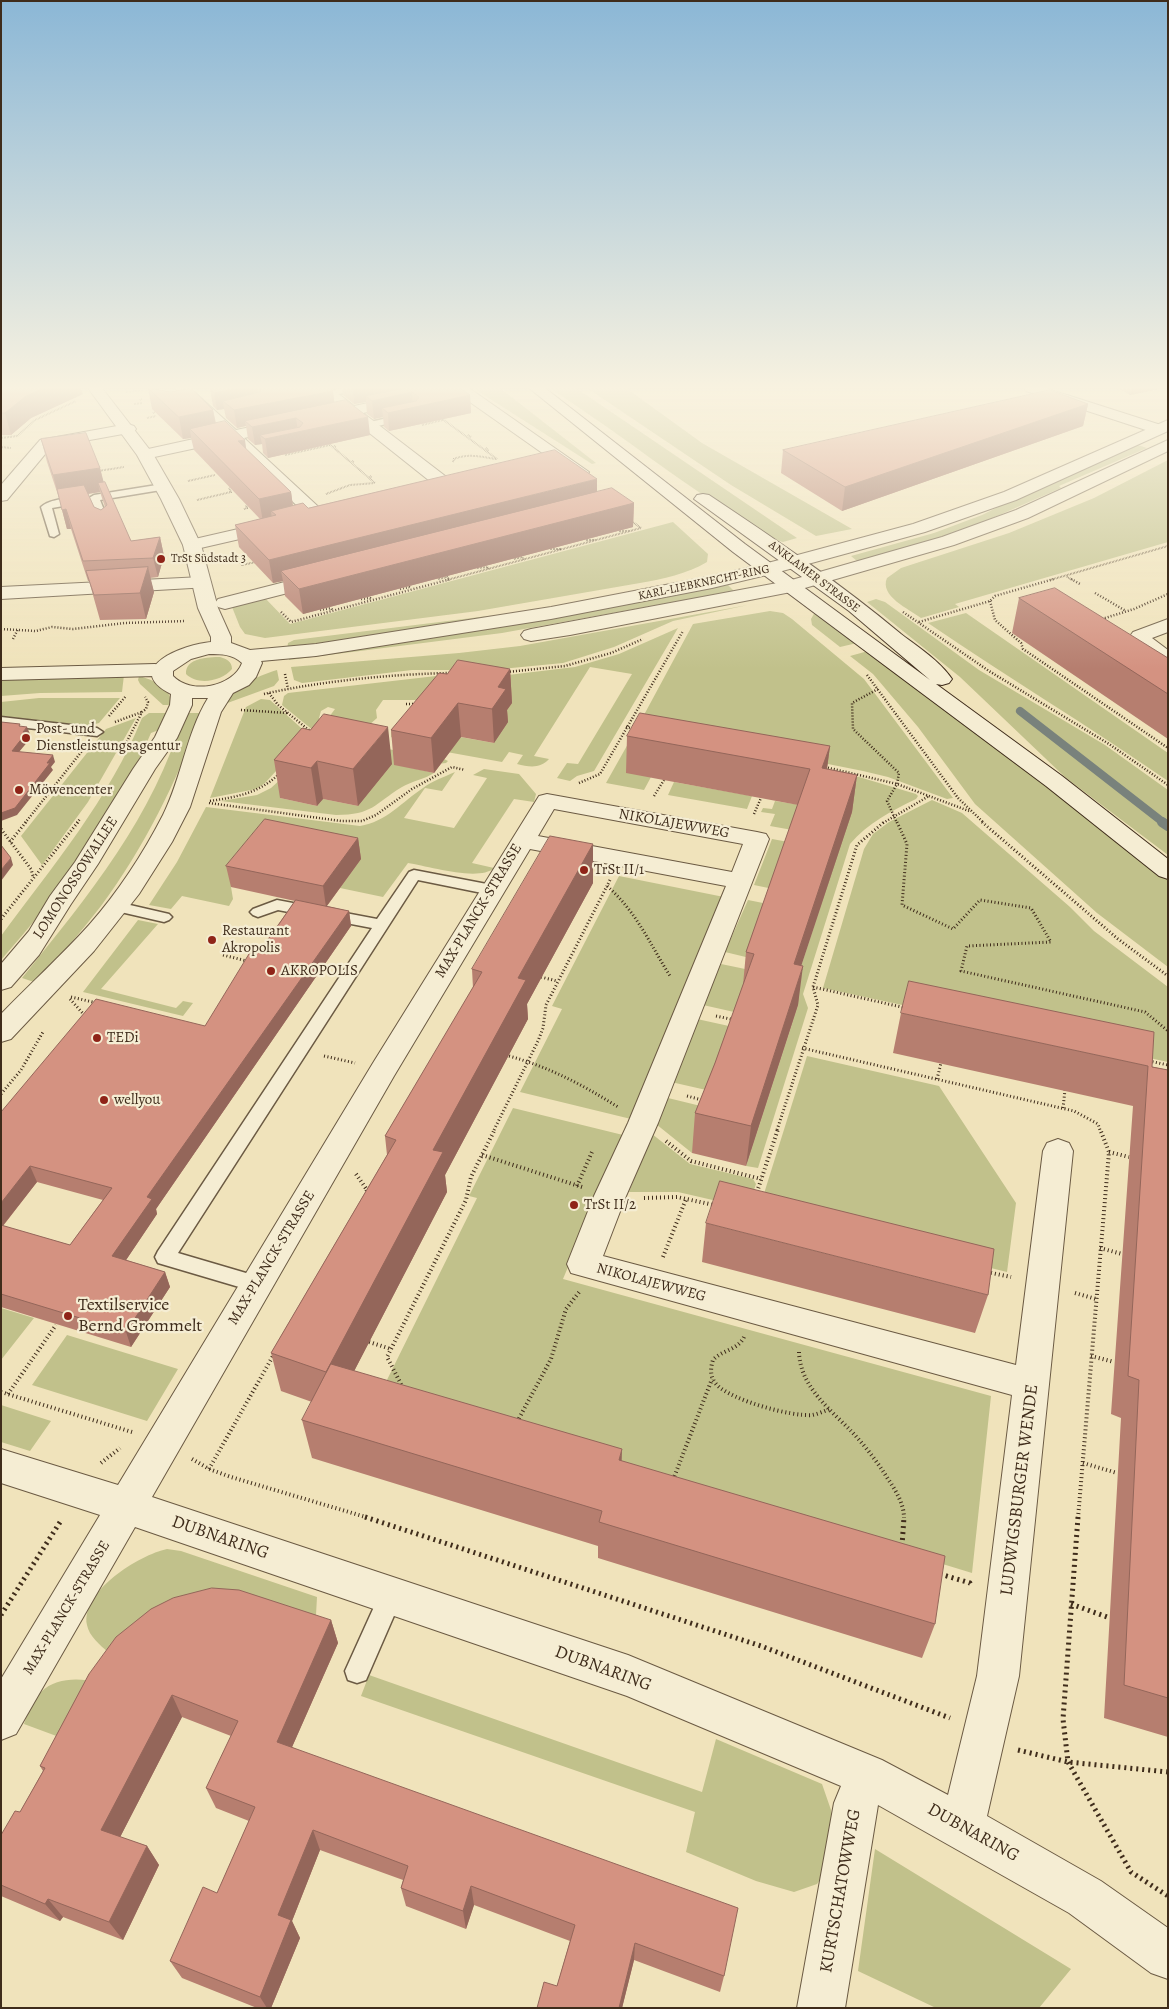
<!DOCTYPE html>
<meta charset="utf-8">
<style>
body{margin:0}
#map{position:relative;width:1169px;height:2009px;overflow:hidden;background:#f0e3bb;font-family:Alegreya,serif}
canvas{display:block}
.frame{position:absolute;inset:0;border:2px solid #3f2c1b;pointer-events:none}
</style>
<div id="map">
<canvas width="1169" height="2009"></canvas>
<div class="frame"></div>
</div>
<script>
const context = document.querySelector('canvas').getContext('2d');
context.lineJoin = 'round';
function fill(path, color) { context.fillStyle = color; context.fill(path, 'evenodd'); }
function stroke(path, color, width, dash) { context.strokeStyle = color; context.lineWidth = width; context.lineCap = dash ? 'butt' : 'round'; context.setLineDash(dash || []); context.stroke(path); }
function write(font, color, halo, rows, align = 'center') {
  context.font = font + ' Alegreya,serif'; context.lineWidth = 4.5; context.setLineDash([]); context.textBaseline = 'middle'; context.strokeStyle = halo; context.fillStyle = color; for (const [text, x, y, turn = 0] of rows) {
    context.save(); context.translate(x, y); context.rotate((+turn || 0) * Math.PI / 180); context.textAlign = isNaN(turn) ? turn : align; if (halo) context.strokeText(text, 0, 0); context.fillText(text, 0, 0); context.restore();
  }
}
const green = new Path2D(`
 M473,388H500L596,463L592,464Z
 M549,388H576L797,538L783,542L779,541C697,498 627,437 549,388Z
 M587,388H626L702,443L852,529L816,536L731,485Z
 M1135,444L1147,448L1059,486L1061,488L988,520L938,538L857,561L851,556L934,533L982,515L1024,494Z
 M1168,460V542L955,604L959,607L921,618C909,609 879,596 887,578L901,568L1009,533L1094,498Z
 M673,522L708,554L707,562C687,574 663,579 640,583L478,611L265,638L245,634L240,627L232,607L265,598L290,624Z
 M728,585L734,591L502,633L289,660L288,655L522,623Z
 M876,599L885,602L979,670L1105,745L1168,790V855L1066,778L960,677L867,602Z
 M748,605L673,621L614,647L563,663L491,670H412L302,683L294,680L291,667L459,653L520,646Z
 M770,611L783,613L792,619L864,679L953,798L947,799L888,777L863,771L638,726L693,624Z
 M815,612L857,643L840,647L812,625L811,619Z
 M966,613L1168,753V781C1089,726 1007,677 928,623Z
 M496,615L287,650L288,643L294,640Z
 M678,628L594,771L577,776L570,781L557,778L567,763L578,764L632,674L590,667L534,756L549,759C540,769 529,767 517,764L523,755L509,752L502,762L408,745L391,737V732L410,708L460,737L494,743L483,678L575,667L619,654Z
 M868,651L1168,879V967L1097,913L975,804L918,727L873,674L850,656Z
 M220,657C226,659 232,661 232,669C222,681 198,686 186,674C185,658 208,657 220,657Z
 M277,670L279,680L274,686L222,705C235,686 255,677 277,670Z
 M124,675L122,692L40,693L1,696V679Z
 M139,676C154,680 171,688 172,705H163L140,684L138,680Z
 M436,676L425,700H383L376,710L377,718L368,726L329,717L335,709L328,707L321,711L319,718L323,728L314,731L282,705L284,696L288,693Z
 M39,698H120L99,723L88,726L1,716V702Z
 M261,699L270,700L309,735L265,783L256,789L210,798L246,707Z
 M149,713H171L164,728L151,733C115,818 62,891 1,960V936C52,867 110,798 142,718Z
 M184,713H203C176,781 145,847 101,906C81,932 59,957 37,983L22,978C88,896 154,817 184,713Z
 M136,718L88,802L42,865L21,836L106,729Z
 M633,735L651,777L644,790L606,783Z
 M326,738L444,759L448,761L446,763L408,767L434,773C425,779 412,781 402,787C374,804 373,815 336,815L221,801L257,795L271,788ZM308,766L358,806L323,799L317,806L280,798Z
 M788,762L859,777L916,794L918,796L916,799C891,811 868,823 850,844L803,994L808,1008L758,1168L746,1166L798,1005L789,1003L851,813Z
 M484,769L519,774L536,794L534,802L514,799L472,863L494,868C479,882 428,866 408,863L383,897L340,888L231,887L233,899L229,906L182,896L171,909L149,905L177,862L206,807L360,826C386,822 402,802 423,788C432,781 444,777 455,772L442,791L425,788L404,818L454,828L487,778L473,775Z
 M674,782L752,796L747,809L668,795Z
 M932,800L962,813L1070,907L1094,931L1168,987V1062L823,988L864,849L873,834L889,822Z
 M775,801L807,806L798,831L770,826L775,814L761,812L763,808L772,809Z
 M772,839L794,843L778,890L754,885Z
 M619,876L724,897L631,1119L520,1092L562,1009L552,1006Z
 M748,900L773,905L754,959L725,952Z
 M138,920L158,924L101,989L176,1008L183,1001L193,1003L183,1016L83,992Z
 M721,964L750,970L743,1014L703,1005Z
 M697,1019L738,1028L715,1092L671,1082Z
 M807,1056L939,1086L1016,1203L1007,1272L938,1255L762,1200Z
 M668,1098L709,1108L692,1153L656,1124Z
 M513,1108L623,1135L563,1279L991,1396L972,1573L381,1392L477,1198L469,1196Z
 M652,1134L690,1164L753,1179L756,1184L749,1205L743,1207L678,1192H629Z
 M1,1308L34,1318L1,1360Z
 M67,1335L178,1369L147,1421L32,1385Z
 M1,1405L51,1421L30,1451L1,1442Z
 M167,1549L181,1551L317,1597L316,1615L338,1643L78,1744L24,1724C28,1713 32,1700 41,1692C56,1677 79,1678 98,1682L108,1652C100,1645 89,1636 87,1625C81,1591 139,1555 167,1549Z
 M369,1675L702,1792L716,1739L822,1784L831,1810L833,1835L827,1870L817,1884L794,1892L756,1881L686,1852L695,1812L361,1696Z
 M875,1849L1071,1969L1039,2008H936L858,1971Z`);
const streamFar1 = new Path2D(`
 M1020,711L1164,823`);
const stream = new Path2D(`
 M1162,822L1168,826`);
const pathFar4 = new Path2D(`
 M126,392L158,388
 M140,400L142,399
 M134,404L143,403
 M153,413L155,412
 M147,418L156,416
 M441,418L497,459
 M422,425L443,420
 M468,435L471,437
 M1,438L17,436L35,420L76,401
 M334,446L336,447
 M1,447L11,448
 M486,448L489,451
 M285,455L330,445
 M352,461L354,462
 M453,462L454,459C468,453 482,457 496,459
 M98,471L124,467
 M370,476L372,478
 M188,481L215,475
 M326,494L350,485L375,483L327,442
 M197,500L231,492L229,488
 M244,509L247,508L246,505
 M619,531H630
 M586,540H596
 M550,549H561
 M234,556L242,565L256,562
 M514,559L522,557L524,559
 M477,568L487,567L489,569
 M1067,577L1073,580
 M438,579L447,577L449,579
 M447,580L641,528L630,520
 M1050,580L1168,546`);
const pathFar3 = new Path2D(`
 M1071,579L1080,584
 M400,589L409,587L411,589
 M1095,593L1126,611
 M361,599L370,598L372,600
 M990,601L995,620L1021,643L1023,649L1168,748
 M320,610L331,608L333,611
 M281,612L291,622L451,579
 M903,612L989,671L1109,744L1168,785
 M1102,619L1134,609L1168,594
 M919,622L990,601L995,596L1054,579
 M1,629L36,631L52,627L73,629L125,623L186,621
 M13,639L18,629
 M507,672L565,666L611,653L643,639
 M285,674L288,689
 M867,675L958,798L984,823
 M878,689L852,703L853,729L899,773L897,784L887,801L897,823
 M269,693L278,705L310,731
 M264,694C321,681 393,674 451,673
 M406,704H417
 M241,710L287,713
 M109,716L126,696
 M115,722L142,712
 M626,727L635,729
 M120,755L142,712L146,709L148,702L145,697
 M825,767L897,784L969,811
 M579,783L600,774L683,631
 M654,796L664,780
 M210,801C237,797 259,793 279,774
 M209,803L341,821H362L376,815L412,789L452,767L465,770
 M754,814L761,798
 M25,823L82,751
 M77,823L80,819
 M883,823L929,796`);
const pathFar2 = new Path2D(`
 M897,822L907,844L902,905L953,929L980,900L1031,908L1051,942L967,946L961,971L1145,1012L1168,1031
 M982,822L1118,939L1168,976
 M1,829L31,869L33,876
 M10,842L26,822
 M610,880L607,886C636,911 650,944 670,976
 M1,919L78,822
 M223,955L247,961
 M541,977L557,981
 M813,987L906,1008
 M71,997L97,1003
 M70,999L86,1017
 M716,1016L735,1020
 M802,1048L1074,1111L1098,1124L1100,1130
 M324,1056L355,1063
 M509,1056C549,1067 583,1085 618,1107
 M1149,1061L1168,1065
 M937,1079L941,1063
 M1,1094L21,1070L43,1032
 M687,1096L702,1100
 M1063,1108L1065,1090
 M494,1130L538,1041L543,1028L546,1005L607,886
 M777,1130L818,1005L813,987L857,845L884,822`);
const pathFar1 = new Path2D(`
 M666,1141L691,1161L761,1179
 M1109,1152L1129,1157
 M482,1155L582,1187
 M356,1174L367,1190L366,1192
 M577,1186L592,1152
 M757,1192L778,1129
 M644,1198L677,1197L714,1205
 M1100,1248L1122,1254
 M663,1257L686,1199
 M987,1272L1011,1277
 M1075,1293L1096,1299
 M744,1337C738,1350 722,1350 713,1360C710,1369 710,1378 717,1385C731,1400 792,1417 812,1415C818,1414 824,1411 830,1409
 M369,1342L391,1349
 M799,1352C800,1387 831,1410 853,1433C866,1447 878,1463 888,1479C896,1491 904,1504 904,1518
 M1091,1356L1114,1362
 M403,1388L387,1357L466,1200L471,1177L495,1129
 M1,1392L132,1432
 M8,1394L56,1325
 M517,1422L551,1359L566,1309L580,1291
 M192,1459L209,1469L231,1477L369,1518
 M101,1463L120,1448
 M1083,1463L1117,1473
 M209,1469L273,1356
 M673,1480L712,1379
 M1078,1518L1109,1152L1100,1129`);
const path = new Path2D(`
 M365,1517L761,1646L950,1718
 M1078,1517L1063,1719L1068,1762L1131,1872L1168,1896
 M902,1546L904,1517
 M940,1574L970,1583L971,1585
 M1071,1604L1110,1618
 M1,1615L62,1519
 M1018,1750L1068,1762L1168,1772`);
const service = new Path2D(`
 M342,388H359L355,391L328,396L324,393Z
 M405,414L410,417L408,419L369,428L364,425L366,423Z
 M163,484L168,487L167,489L100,500L110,525L105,528L100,525L89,498L94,495Z
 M82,497L86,498V502L52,508L59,534L54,537L50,536L41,507C51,498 69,499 82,497Z
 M1,717L97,728L103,732L97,736L1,725Z
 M414,870L492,885L497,887L499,890L497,893L492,895L418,880L178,1253L263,1278L266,1284L263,1290L256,1292L158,1263L155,1257L158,1251L372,928L278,910L258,917L253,915L250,912L253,909L277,900L377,919L409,872Z
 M117,902L169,914L172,917L169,920L164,922L112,910L109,907L112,904Z
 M391,1583L399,1587L403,1595L366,1680L357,1683L348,1680L345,1671L383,1587Z`);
const minor = new Path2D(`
 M175,388H190L236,430L339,409L315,388H331L354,406L440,388H469L589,472L587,476H575L457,393L363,413L453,482L455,486L453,490H441L348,416L244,438L324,512L327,516L324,520L318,521L312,520L229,441L145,459L139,457L137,454L139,451L221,433Z
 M1024,388H1045L1164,426L1166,429L1164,432H1152L1026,391Z
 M128,424L134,426L136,429L134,432L51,447L7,500L1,501V485L40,440Z
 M273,521L279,522L282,526L279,530L192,550L186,549L183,545L186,541Z
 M320,573L327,575L329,579L327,583L225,609L218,607L215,603L218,599Z
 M202,577L209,579L211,583L209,587L1,599V587Z
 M1168,619V632L1152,638L1168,650V665C1152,661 1139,649 1130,636L1133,632Z
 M155,664L170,668L173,672L170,676L163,678L155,676L1,680V668Z
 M547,794L757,832L766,834L769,839L658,1123L626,1196L603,1256L1016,1365L1043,1151L1047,1143L1058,1139L1069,1143L1073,1151L1019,1676L987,1816L1101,1881L1168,1928V1979L1151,1973L1069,1913L878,1805L845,2008H797L834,1803L841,1786L627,1696L135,1527L16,1734L1,1740V1679L100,1515L1,1483V1449L118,1485L373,1063L539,796ZM554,809L743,844L732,872L538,836ZM530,849L726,886L628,1123L594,1196L567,1264L571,1273L1012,1395L977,1676L948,1795L882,1760L628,1655L152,1497L394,1076Z`);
const tertiary = new Path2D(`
 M88,388H102L153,454L179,499L201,545L218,608L231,637V643L250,650L316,644L551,607L712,576L764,564L913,524L1004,492L1168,420V431L1016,500L925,532L775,573L712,588L551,619L316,656L261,661L262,663L256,677L249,685L233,693L221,712L190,807L172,842L139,894L94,951L11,1039L1,1042V1014C30,984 61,956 89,925C118,892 143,854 163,815C182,777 186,734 208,698H192V705L177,738L155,769L98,864L71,904L39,955L11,987L1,990V964L29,931L50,896L75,862L133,769L155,737L170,705L171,694C120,668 185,644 211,642V637L198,608L183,545L161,499L137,455ZM209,654C222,654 232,654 242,663C233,687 191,695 173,676V671L191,659Z
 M1168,440V451L1028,518L954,545L791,592L570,635L531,641L524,639L521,635L524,631L531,629L788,581L942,537L1016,510Z`);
const secondary = new Path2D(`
 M529,388H545L745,544L930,680L849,611L694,499L697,495L703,494L709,495C775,539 840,583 901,634C918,647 940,661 952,679L949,683L942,685L936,684L1062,776L1168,859V879L1159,876L1046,786L733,552Z`);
const wall = new Path2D(`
 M1,388L83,394L31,418L11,435H1Z
 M148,388L213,410L216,423L246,449L291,492L293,506L308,508L597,492L634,503L633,527L303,614L285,596L283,581L273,583L239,547L235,525L260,519L194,450L191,438L183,439L152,409Z
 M215,388H330L333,391L334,403L370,435L268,458L263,453L262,444L255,445L248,439L246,426L237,428L226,418L224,409L217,410L213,406L210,389Z
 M342,388L470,395L471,413L389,431L384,427L383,417L374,419L367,414L366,402L354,404L343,395Z
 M1117,388H1164L1130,395Z
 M1088,404L1083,426L842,511L781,473L783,450Z
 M41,439L100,468L103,482L131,541L160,537L164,556L158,577L150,578L154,592L146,619L100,620L89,581H88L71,529H67L59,498L47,462ZM100,492L105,507L101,510L94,507L88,494Z
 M1019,598L1168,658V739L1012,633Z
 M510,669L512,703L507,710L508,722L494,743L461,737L434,773L394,765L391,730L447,674Z
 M627,736L830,746L827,769L857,775L852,812L801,965L798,1005L746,1166L692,1153L695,1113L715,1063L743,985L746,952L798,805L626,773Z
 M274,760L392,764L358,806L323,799L317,806L280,798Z
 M358,838L361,859L327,906L349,911L351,926L156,1209L157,1214L126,1260L165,1272L170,1287L131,1347L1,1307V1112L205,1026L295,901L231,887L226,866ZM37,1182L103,1200L70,1245L3,1226Z
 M593,844V883L527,1004L528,1019L445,1175L447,1192L354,1371L622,1461L935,1624L922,1658L598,1558V1546L312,1458L302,1420L312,1402L281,1391L271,1353L387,1155L385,1136L473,988L472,969Z
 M901,1013L1168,1070V1737L1104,1718L1121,1418L1111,1414L1133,1106L893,1053Z
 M706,1223L988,1295L975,1333L702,1262Z
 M331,1620L338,1643L292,1747L724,1976L720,1992L634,1960L622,2008H537L557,1986L570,1941L474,1905L466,1929L406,1906L401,1888L403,1880L320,1850L292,1921L300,1938L271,2008H257L182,1978L170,1961L217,1893L249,1821L216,1808L206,1788L231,1736L182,1717L120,1837L147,1846L159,1865L123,1940L63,1917L60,1921L1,1896V1835L20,1812L43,1771L40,1766L89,1674Z`);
const shadedWall = new Path2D(`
 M44,388H81L83,394L31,418L11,435L5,413L26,396Z
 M239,388H257L259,401H223L224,409L217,410L214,393Z
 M353,388H432L366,396V402L354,404Z
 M1132,388H1164L1130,395Z
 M333,391L335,408L245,421L246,426L237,428L234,410Z
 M412,392L413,407L470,395L471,413L389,431L388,413L382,408L383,417L374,419L372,401Z
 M1088,404L1083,426L842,511L845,487Z
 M213,410L217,432L190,429L191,438L183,439L179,417Z
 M368,417L370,435L268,458L265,439L260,435L262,444L255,445L252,427L296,418L298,432Z
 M245,440L248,462L238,441Z
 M100,468L106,491L98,483L100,492L59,498L57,489L59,498L53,475Z
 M597,479V501L281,571L283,581L273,583L269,560Z
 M291,492L294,514L271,511L272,520L263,522L259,499Z
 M634,503L633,527L303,614L299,589Z
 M66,509L71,529H67L62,510Z
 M160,537L164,556L158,577L153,558Z
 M148,567L154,592L146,619L140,593Z
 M510,669L512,703L507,710L508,722L494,743L492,709L498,687Z
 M458,703L461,737L434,773L431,738Z
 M27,727L30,734L28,736L29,740L14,758L12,751L23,732Z
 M388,727L392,764L358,806L353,769Z
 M830,746L825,783L822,768Z
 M53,755L55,762L51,767L53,770L17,815L1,821V813Z
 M317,761L323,799L317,806L311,768Z
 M857,775L852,812L789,1003L794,964Z
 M358,838L361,859L326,907L323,886Z
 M593,844V883L527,1004L528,1019L445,1175L447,1192L334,1410L326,1372L433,1150L518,978Z
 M11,858L13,865L1,881V870Z
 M349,911L351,926L156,1209L157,1214L118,1272L112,1256L147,1197Z
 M803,966L798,1005L746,1166L751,1126Z
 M30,1166L37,1182L1,1228V1203Z
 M165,1272L170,1287L131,1347L126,1332Z
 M622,1449L621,1486L619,1460Z
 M331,1620L338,1643L285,1763L277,1742Z
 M172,1695L182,1717L114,1849L101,1830Z
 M313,1830L320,1850L292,1921L300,1938L271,2008H267L260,1997L278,1915Z
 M147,1846L159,1865L123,1940L109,1922Z
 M471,1886L474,1905L466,1929L463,1911Z
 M48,1899L63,1917L60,1921L45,1904Z
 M635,1943L634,1960L622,2008H619Z`);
const building = new Path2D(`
 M1,388H44L26,396L5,413H1Z
 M148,388L171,392L191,388L213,410L179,417Z
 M215,388H239L214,393L210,389Z
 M261,388H330L333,391L234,410L223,401L260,392Z
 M406,388H460L470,395L388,413L382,408L416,401L419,397L412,392L372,401L366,396Z
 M1050,390L1088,404L845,487L783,450Z
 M346,400L368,417L265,439L260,435L300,427L303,423L296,418L252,427L245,421Z
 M225,421L245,440L238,441L291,492L259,499L190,429Z
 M86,433L100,468L53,475L41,439Z
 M555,450L597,479L269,560L235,525L276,515L271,511L303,503L308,508Z
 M105,482L131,541L160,537L153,558L83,561L66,509L62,510L57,489L84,485L94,507L101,510L107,505L98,483Z
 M612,488L634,503L299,589L281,571Z
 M148,567L140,593L94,595L86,571Z
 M1055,588L1168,658V694L1019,598Z
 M458,660L510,669L498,687L506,689L492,709L458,703L431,738L391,730L439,673L447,674Z
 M640,713L830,746L822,768L857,775L794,964L803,966L751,1126L695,1113L715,1063L754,954L746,952L810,769L627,736Z
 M324,714L388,727L353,769L317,761L311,768L274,760L302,728L310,730Z
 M1,722L20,724L19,726L27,727L23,732H27L12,751L53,755L47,763H50L15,808L1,813Z
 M265,819L358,838L323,886L226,866Z
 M550,836L593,844L518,978L526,980L433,1150L443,1152L326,1372L271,1353L396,1140L385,1136L482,972L472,969Z
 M1,845L11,858L1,870Z
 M296,900L349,911L147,1197L152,1199L112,1256L165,1272L126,1332L1,1294V1225L70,1245L112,1188L30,1166L1,1203V1112L96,999L205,1026L252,949L260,951Z
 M909,981L1154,1032L1152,1067L1168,1070V1698L1124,1685L1139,1380L1128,1376L1148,1066L901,1013Z
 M720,1181L994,1249L988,1295L706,1223Z
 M331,1364L622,1449L619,1460L945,1556L935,1624L599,1522L602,1511L302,1420Z
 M212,1588L239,1590L331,1620L277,1742L738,1908L724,1976L635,1943L619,2008H537L544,1982L557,1986L575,1925L471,1886L463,1911L401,1888L408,1866L313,1830L278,1915L291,1920L260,1997L170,1961L203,1887L217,1893L255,1807L206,1788L238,1721L172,1695L101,1830L147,1846L109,1922L48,1899L45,1904L1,1885V1835L15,1811L20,1812L45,1768L40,1766L89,1674L116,1637L151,1609L173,1598Z`);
const markers = [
 [161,559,5,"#8f2418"],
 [26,738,5,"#8f2418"],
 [19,790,5,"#8f2418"],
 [584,870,5,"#8f2418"],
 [212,940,5,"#8f2418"],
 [271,971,5,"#8f2418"],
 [97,1038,5,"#8f2418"],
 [104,1100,5,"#8f2418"],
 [574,1205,5,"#8f2418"],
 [68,1316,5,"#8f2418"]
];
const farPoinames = [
 ["TrSt Südstadt 3",171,559]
];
const farStreetnames = [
 ["ANKLAMER STRASSE",814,577,37],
 ["KARL-LIEBKNECHT-RING",704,583,-12]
];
const poiNames = [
 ["Post- und",36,729],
 ["Dienstleistungsagentur",36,746],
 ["Möwencenter",29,790],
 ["TrSt II/1",594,870],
 ["Restaurant",222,931],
 ["Akropolis",222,948],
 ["AKROPOLIS",281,971],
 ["TEDi",107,1038],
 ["wellyou",114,1100],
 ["TrSt II/2",584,1205]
];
const streetNames = [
 ["NIKOLAJEWWEG",674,824,10],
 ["LOMONOSSOWALLEE",76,878,-57],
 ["MAX-PLANCK-STRASSE",479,911,-59],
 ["MAX-PLANCK-STRASSE",272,1258,-59],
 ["NIKOLAJEWWEG",651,1283,15],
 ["MAX-PLANCK-STRASSE",67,1608,-59]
];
const nearPoinames = [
 ["Textilservice",78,1306],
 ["Bernd Grommelt",78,1327]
];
const nearStreetnames = [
 ["LUDWIGSBURGER WENDE",1020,1490,-83],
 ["DUBNARING",220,1538,19],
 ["DUBNARING",603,1669,20],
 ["DUBNARING",973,1833,29],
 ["KURTSCHATOWWEG",841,1891,-80]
];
fill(green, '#c1c18b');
stroke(streamFar1, '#79827c', 8);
stroke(stream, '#79827c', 10);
stroke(service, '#6b5a43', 3);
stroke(minor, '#6b5a43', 2);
stroke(tertiary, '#6b5a43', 2);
stroke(secondary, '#3f2c1b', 2);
stroke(pathFar4, '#3f2c1b', 2, [0.5, 1]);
stroke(pathFar3, '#3f2c1b', 2.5, [1, 2]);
stroke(pathFar2, '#3f2c1b', 3, [1, 2.5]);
stroke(pathFar1, '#3f2c1b', 4, [1, 3]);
stroke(path, '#3f2c1b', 5, [2, 4]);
fill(service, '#f5edd3');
fill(minor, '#f5edd3');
fill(tertiary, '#f5edd3');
fill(secondary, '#f5edd3');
fill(wall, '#b67e6f');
fill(shadedWall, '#94665a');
fill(building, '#d49281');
stroke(building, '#94665a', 1);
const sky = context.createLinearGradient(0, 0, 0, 669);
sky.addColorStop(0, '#8bb7d6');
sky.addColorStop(0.58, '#f8f2e0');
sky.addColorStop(1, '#f8f2e000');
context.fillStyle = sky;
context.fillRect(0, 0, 1169, 669);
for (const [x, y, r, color] of markers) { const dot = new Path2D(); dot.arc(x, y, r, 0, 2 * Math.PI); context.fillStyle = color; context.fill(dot); stroke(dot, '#f5edd3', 2); }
write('12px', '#3f2c1b', '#f5edd3', farPoinames, 'left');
write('12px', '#3f2c1b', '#f5edd3', farStreetnames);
write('15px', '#3f2c1b', '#f5edd3', poiNames, 'left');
write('15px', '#3f2c1b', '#f5edd3', streetNames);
write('18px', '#3f2c1b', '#f5edd3', nearPoinames, 'left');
write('18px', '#3f2c1b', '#f5edd3', nearStreetnames);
</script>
